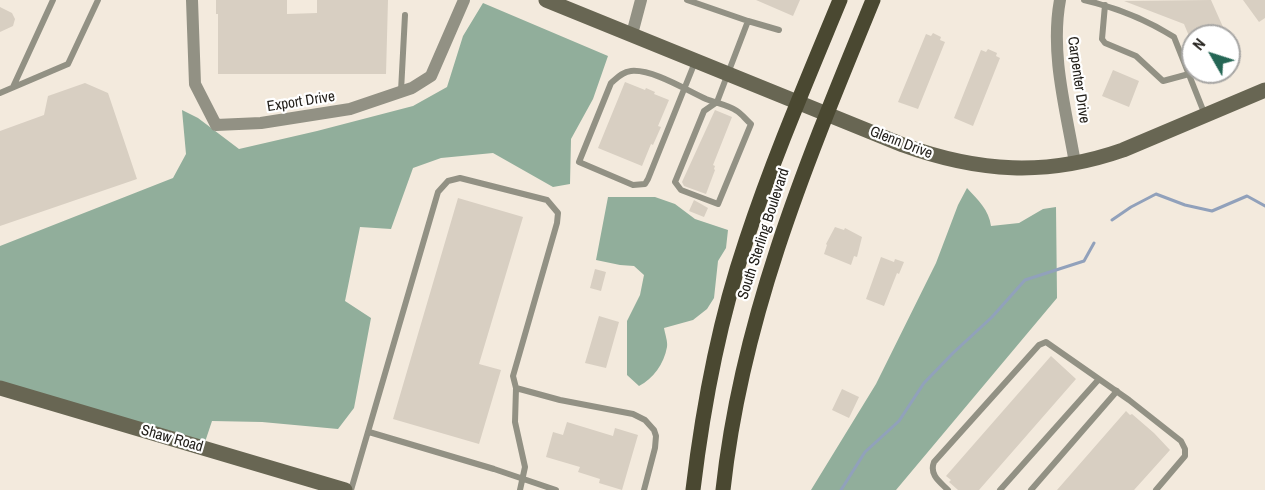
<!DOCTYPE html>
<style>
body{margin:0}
#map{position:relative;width:1265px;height:490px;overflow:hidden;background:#f3eadd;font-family:"Archivo Narrow",sans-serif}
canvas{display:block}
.north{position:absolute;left:1181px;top:24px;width:60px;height:60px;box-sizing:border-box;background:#fff;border:2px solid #a7a6a4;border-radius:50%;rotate:309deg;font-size:16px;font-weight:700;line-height:24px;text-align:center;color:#23201b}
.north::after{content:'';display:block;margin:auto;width:21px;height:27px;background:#256655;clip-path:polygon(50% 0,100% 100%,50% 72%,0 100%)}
</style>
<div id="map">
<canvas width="1265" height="490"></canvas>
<div class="north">N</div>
</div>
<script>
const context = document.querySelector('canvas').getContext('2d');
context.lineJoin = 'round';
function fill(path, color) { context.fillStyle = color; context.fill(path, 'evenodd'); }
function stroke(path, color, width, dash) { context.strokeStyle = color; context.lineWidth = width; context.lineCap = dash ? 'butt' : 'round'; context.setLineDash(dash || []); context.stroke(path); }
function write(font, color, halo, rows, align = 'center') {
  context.font = font + ' "Archivo Narrow",sans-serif'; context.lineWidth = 4.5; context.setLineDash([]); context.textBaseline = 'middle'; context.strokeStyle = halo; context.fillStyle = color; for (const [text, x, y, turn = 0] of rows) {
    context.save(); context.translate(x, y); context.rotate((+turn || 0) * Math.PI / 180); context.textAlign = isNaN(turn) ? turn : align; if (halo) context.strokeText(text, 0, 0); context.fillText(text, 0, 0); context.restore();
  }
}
const forest = new Path2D(`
 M483,3L608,56L593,99L571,139L570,184L553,187L493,153L441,158L413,168L391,229L360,227L345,301L371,318L354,408L338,429L262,422L212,421L203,448L0,388V246L173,178L186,154L182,110L198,118L239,149L317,131L413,106L447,87L463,36Z
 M967,188C978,200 989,210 991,226L1019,223L1043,209L1056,207L1057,298L896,490H811L876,384L936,263L958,205Z
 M608,197H655L675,204L695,219L728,230L726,248L718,261L714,298L707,309L693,320L664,328C665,334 668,342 667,347C664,364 653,379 639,386L627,375V321L640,295L644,275L634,266L620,265L596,260Z`);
const stream = new Path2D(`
 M1112,220L1131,207L1156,194L1185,205L1212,211L1247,196L1265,206
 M841,490L865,452L899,421L924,383L953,353L992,317L1025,280L1084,261L1094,243`);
const building = new Path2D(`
 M216,0H287V14L317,13V0H388L386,74H218V14H216Z
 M756,0H800L793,16Z
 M1211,0L1227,36H1189L1184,24L1124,1Z
 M1243,0H1265V18L1259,22Z
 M0,7L12,13L15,19L13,26L0,32Z
 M933,33L941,37L940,40L945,42L918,109L898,102L926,34L931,36Z
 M988,49L997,53L996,56L1000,58L973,126L954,118L981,50L986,52Z
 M1113,70L1139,81L1129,107L1102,96Z
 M625,82L645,90L646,88L655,92L654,94L669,100L658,126L661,127L653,145L651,144L642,166L598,148Z
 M85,83L108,93L137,179L0,226V131L44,115L48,96Z
 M715,110L732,117L713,165L715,166L714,169L715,170L706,194L684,186L682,182Z
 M458,198L523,217L479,364L501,370L479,444L393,419Z
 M694,200L708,208L704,217L689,211Z
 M835,227L844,230L845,228L862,237L857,257L854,256L851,265L824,254L827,245L826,244Z
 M881,257L894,262L895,259L904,262L899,274L897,273L884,306L866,299Z
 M595,269L606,272L601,291L590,288Z
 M599,316L619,322L606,368L585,363Z
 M1051,356L1076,379L979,490H958L949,482L951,480L946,476Z
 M842,389L859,397L849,418L832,410Z
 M1126,411L1130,415L1132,414L1154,433L1170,450L1134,490H1057Z
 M567,422L613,436L615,428L638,435L622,490L599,483L600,479L578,472L580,467L546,457L553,432L563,435Z`);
const lane = new Path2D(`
 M687,0L748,21L717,102L704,111L675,182L681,190L718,204L751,124C746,120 742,114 737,111C728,105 716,103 706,99C686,90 653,69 631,71C622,72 617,78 611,83L579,162L633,185L645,184L648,179L695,62
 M1084,0C1114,7 1147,20 1174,37L1205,115
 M1105,5L1102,39L1105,43L1136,56L1163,81L1189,74
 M748,21L779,30
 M13,87L53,0
 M401,91L405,15
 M0,93L68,64L98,0
 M516,388L515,422L525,467L520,490
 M369,432L494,469L556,490
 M351,490L438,192L448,181L460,178L547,200L558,213L557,223L513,376L516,388L560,400L633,414L645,420L654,430L656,436L655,448L644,490
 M948,490C940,482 929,475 934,462L1039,345L1046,342L1129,400L1181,441L1185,449V456L1156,490
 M1000,490L1099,379
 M1031,490L1117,391`);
const street = new Path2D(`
 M192,0L195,84L216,125L261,123L350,109L412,88L431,76L464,0
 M1060,0C1050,54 1066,110 1075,163
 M632,34L641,0`);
const secondary = new Path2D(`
 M546,0L903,145C978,172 1046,177 1123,150L1265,90
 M0,388L345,490`);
const primary = new Path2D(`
 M693,490C703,406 719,321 746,241C773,159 807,80 840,0
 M723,490C742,315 807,161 873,0`);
const streetNames = [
 ["Carpenter Drive",1078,80,82],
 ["Export Drive",301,102,-9],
 ["Glenn Drive",901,143,21],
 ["South Sterling Boulevard",764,234,-72],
 ["Shaw Road",172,439,16]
];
fill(forest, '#91ae9b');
stroke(stream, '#91a1bb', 3);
fill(building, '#d8cfc2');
stroke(lane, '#929184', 6);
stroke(street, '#929184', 12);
stroke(secondary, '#686653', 15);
stroke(primary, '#4a4831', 15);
write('15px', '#23201b', '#fff', streetNames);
</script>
